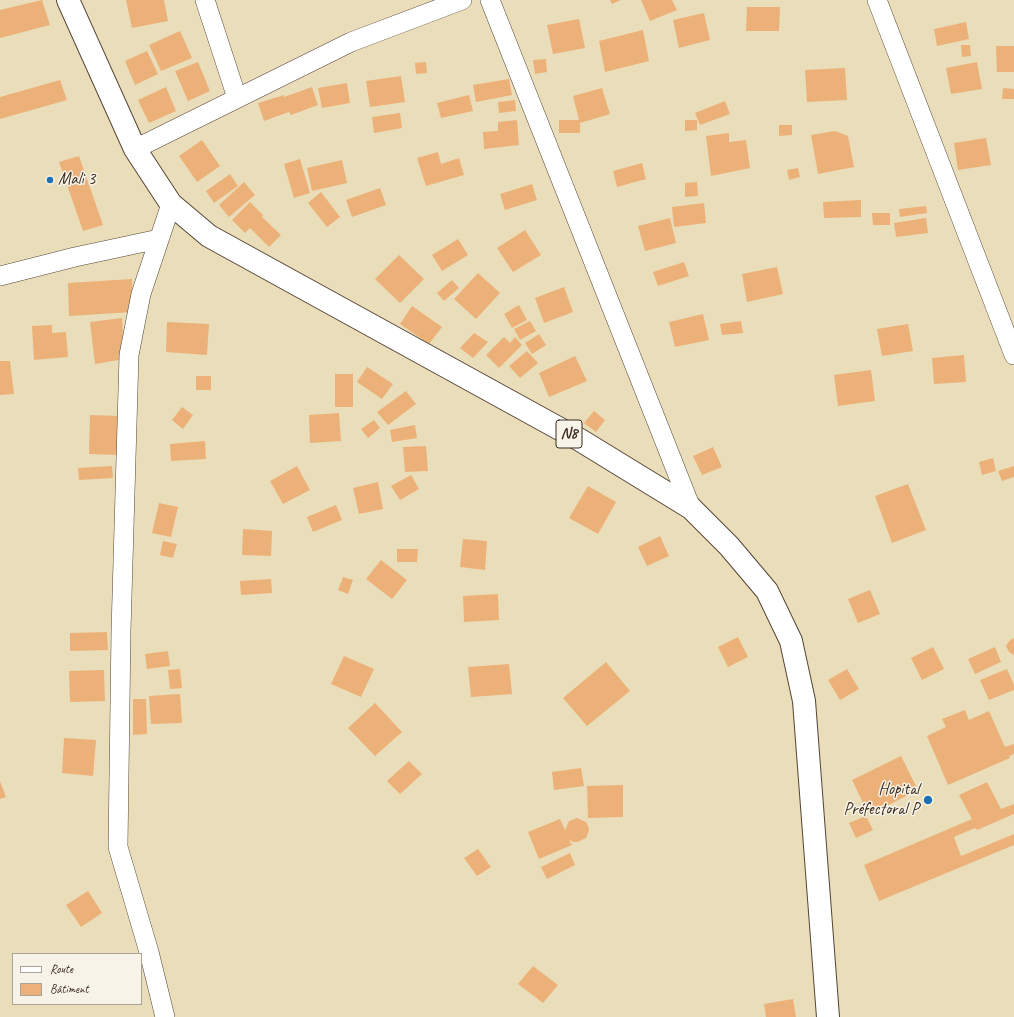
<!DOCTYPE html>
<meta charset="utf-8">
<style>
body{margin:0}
#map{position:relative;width:1014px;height:1017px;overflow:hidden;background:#eadeba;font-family:Caveat,sans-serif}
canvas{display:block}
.legend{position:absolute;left:12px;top:953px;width:130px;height:52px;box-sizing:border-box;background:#f7f3e8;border:1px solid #aca397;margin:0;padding:5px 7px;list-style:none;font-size:12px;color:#3b2a1e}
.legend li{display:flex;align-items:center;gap:8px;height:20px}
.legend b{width:20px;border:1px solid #aca397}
</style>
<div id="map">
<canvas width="1014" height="1017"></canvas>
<ul class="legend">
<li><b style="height:5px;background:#fff"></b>Route</li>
<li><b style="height:11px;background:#ecb178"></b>Bâtiment</li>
</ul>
</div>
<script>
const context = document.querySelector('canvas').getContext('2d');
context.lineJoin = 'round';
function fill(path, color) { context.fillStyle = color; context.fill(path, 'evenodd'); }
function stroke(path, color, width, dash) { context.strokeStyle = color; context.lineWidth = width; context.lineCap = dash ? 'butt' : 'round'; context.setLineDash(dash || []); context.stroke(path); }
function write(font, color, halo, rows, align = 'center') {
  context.font = font + ' Caveat,sans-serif'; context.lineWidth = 3; context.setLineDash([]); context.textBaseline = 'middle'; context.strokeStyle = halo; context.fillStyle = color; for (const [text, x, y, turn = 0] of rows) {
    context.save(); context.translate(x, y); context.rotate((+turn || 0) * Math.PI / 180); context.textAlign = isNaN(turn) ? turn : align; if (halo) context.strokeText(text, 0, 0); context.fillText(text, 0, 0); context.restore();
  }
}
const building = new Path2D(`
 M42,0L50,25L0,38V10Z
 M126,0H164L168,21L132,28Z
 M610,0H621L612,4Z
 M641,0H672L677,10L650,21Z
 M747,7H780L779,31H746Z
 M704,13L710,40L679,48L673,20Z
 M579,19L585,48L553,54L547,25Z
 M966,22L969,39L937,46L934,29Z
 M643,30L649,61L605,72L599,41Z
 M180,31L192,58L161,71L149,45Z
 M961,45H970L971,56L962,57Z
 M996,46H1014V72H997Z
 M147,51L158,74L135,85L125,61Z
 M546,59L547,72L535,74L533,60Z
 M198,62L210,91L188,101L175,71Z
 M426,62L427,73L416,74L415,63Z
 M977,62L982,89L951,94L946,68Z
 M845,68L847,100L807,102L805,70Z
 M401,76L405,102L370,107L366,81Z
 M509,79L512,95L476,102L473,85Z
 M60,80L67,100L0,119V97Z
 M347,83L350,103L322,108L318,88Z
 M166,87L176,111L149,123L138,100Z
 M312,87L318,105L291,115L289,112L264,121L258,103L284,95V97Z
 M602,88L610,114L580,123V133H559V120H579L573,96Z
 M1003,88L1014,89V99H1002Z
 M469,95L473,111L441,118L437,103Z
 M515,100L516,111L499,113L498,102Z
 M725,101L730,114L700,125L695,113Z
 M400,113L402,128L374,133L372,117Z
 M517,120L519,145L484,149L483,132L498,131V122Z
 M685,120H697V130L685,131Z
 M779,125H792V135L779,136Z
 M835,131L848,136L854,167L818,174L811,135Z
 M729,133V142L746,140L750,168L711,176L706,136Z
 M986,138L991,165L958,170L954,143Z
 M202,140L220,166L197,182L179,156Z
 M438,152L441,164L459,158L464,175L426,186L417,158Z
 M79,156L103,225L83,231L59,162Z
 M300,159L310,193L294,198L284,164Z
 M342,160L347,183L312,191L307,168Z
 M642,163L646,179L617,187L613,171Z
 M798,168L800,177L789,180L787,170Z
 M230,174L238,186L214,203L206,191Z
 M244,182L255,195L229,217L219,205Z
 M697,182L698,196L685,197V183Z
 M532,184L537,200L505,210L500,194Z
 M380,188L386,205L352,217L346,200Z
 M321,192L340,217L327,227L308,203Z
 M861,200V217L824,218L823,202Z
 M250,202L263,215L262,217L281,235L269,247L250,228L245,233L232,220Z
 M704,203L706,223L674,227L672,207Z
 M926,206L927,213L900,217L899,209Z
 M872,213H890V225H873Z
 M670,218L676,243L645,251L638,226Z
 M926,218L928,233L896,237L894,223Z
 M525,230L541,255L513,272L497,248Z
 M458,239L468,255L442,271L432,255Z
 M399,255L424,279L400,303L375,279Z
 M684,262L689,276L658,286L653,272Z
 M777,267L783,294L747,302L742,274Z
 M478,273L500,293L476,319L454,299Z
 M132,279L133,312L69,316L68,283Z
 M452,280L459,288L444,301L437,293Z
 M564,287L573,312L544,323L535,298Z
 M519,305L527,320L512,328L504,314Z
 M412,306L442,327L429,344L400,324Z
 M703,314L709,340L675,347L669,322Z
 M122,318L124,359L95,364L90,322Z
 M530,321L536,331L520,340L514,329Z
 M741,321L743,333L722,335L720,324Z
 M167,322L209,324L207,355L166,352Z
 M908,324L913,351L882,356L877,329Z
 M52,325V333L66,332L68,357L34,360L32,326Z
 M474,333L488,342L473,358L460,348Z
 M539,334L546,345L532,354L525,343Z
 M504,337L510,343L515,337L522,345L499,368L486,355Z
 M527,351L538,363L520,378L509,366Z
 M964,355L966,382L934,384L932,358Z
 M575,356L587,381L549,397L539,373Z
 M0,361H10L14,394L0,395Z
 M367,367L393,384L382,399L357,382Z
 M871,370L875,401L838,406L834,375Z
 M335,374H353V407H335Z
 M196,376H211V390H196Z
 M406,391L416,404L388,425L377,412Z
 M182,407L193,415L183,429L172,420Z
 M594,411L605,420L596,432L584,423Z
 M339,413L341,441L310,443L309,415Z
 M90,415L120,416L119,455L89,454Z
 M374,420L380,428L368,438L361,429Z
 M415,425L417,438L392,442L390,430Z
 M205,441L206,459L171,461L170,444Z
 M426,446L428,471L405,472L403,447Z
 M713,447L722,467L702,475L693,456Z
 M993,458L996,471L982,475L979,462Z
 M112,466L113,478L79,480L78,468Z
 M297,466L310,490L283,504L270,481Z
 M1014,466V477L1002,481L998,471Z
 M411,475L419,489L400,500L391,486Z
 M378,482L383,509L359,514L353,488Z
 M908,484L926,530L892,543L875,496Z
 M588,486L616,502L598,534L569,518Z
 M159,503L178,507L171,537L152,533Z
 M336,505L342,520L313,532L307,517Z
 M243,529L272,531L271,556L242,555Z
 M660,536L669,556L647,566L638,547Z
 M463,539L487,541L485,570L460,567Z
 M163,541L177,544L173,558L160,555Z
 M397,549H418L417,562H397Z
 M381,560L407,580L392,599L366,579Z
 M343,577L353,580L348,594L338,590Z
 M271,579L272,593L241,595L240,581Z
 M870,590L880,614L858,623L848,599Z
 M498,594L499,620L464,622L463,596Z
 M107,632L108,650L70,651V633Z
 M738,637L748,657L728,667L718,647Z
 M1014,638V655L1009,652L1006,646L1010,640Z
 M933,647L944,669L922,680L911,658Z
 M995,647L1001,662L975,674L968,659Z
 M168,651L170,666L147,669L145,654Z
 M344,656L374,669L361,697L331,684Z
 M606,662L630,691L587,726L563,698Z
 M509,664L512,694L471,697L468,667Z
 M180,669L182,688L170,689L168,670Z
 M847,669L859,689L840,700L828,680Z
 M1007,669L1014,685V690L989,700L980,680Z
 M104,670L105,701L70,702L69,671Z
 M180,694L182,723L151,724L149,696Z
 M133,699H146L147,734L133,735Z
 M375,703L402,732L375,756L348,728Z
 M965,710L969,720L989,711L1005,747L1014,744V754L1009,756L1010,758L948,785L927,736L946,727L942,719Z
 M64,738L96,740L93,776L62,773Z
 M901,756L918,790L869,815L852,780Z
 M409,761L422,774L400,794L387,781Z
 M581,768L584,786L554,790L552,772Z
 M0,781L6,797L0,799Z
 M987,782L1001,809L1014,804V814L977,830L975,828L954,837L961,856L1014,834V845L879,901L864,865L972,819L959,795Z
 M623,785V817L588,818L587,786Z
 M866,816L873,830L856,838L849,823Z
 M577,818L586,822L588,826L589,830L586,838L578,842H573L569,839L572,845L539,859L528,832L560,819L565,830L569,821Z
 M478,849L491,867L477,876L464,858Z
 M570,853L575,865L547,879L541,867Z
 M88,891L102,913L81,927L66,905Z
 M533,966L558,985L543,1003L518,984Z
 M793,999L796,1017H766L764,1004Z`);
const minor = new Path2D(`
 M205,0L237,98
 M490,0L691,508
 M877,0L1014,355
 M135,149L351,42L462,0
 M0,276L75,257L159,239
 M165,1017L149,952L118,847L121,631L129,355L141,294L171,204`);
const major = new Path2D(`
 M68,0L135,149L171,204L209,236L580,440L691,508L729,546L767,591L791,641L804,701L828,1017`);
const markers = [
 [50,180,4,"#1f6fb2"],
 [928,800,5,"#1f6fb2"]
];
const shields = [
 [569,434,26]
];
const shieldNames = [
 ["N8",569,434]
];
const poiNames = [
 ["Mali 3",58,180],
 ["Hopital",919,790,"right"],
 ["Préfectoral P",919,810,"right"]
];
fill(building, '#ecb178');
stroke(minor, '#554535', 20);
stroke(major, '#554535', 24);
stroke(minor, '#fff', 19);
stroke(major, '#fff', 22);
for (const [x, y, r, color] of markers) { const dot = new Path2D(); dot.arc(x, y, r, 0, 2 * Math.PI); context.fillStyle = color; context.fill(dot); stroke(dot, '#f7f3e8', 1.5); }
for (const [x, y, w] of shields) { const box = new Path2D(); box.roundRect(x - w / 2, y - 14, w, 28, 3); context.fillStyle = '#f7f3e8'; context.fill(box); stroke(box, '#3b2a1e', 1); }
write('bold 16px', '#3b2a1e', null, shieldNames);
write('17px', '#3b2a1e', '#f7f3e8', poiNames, 'left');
</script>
